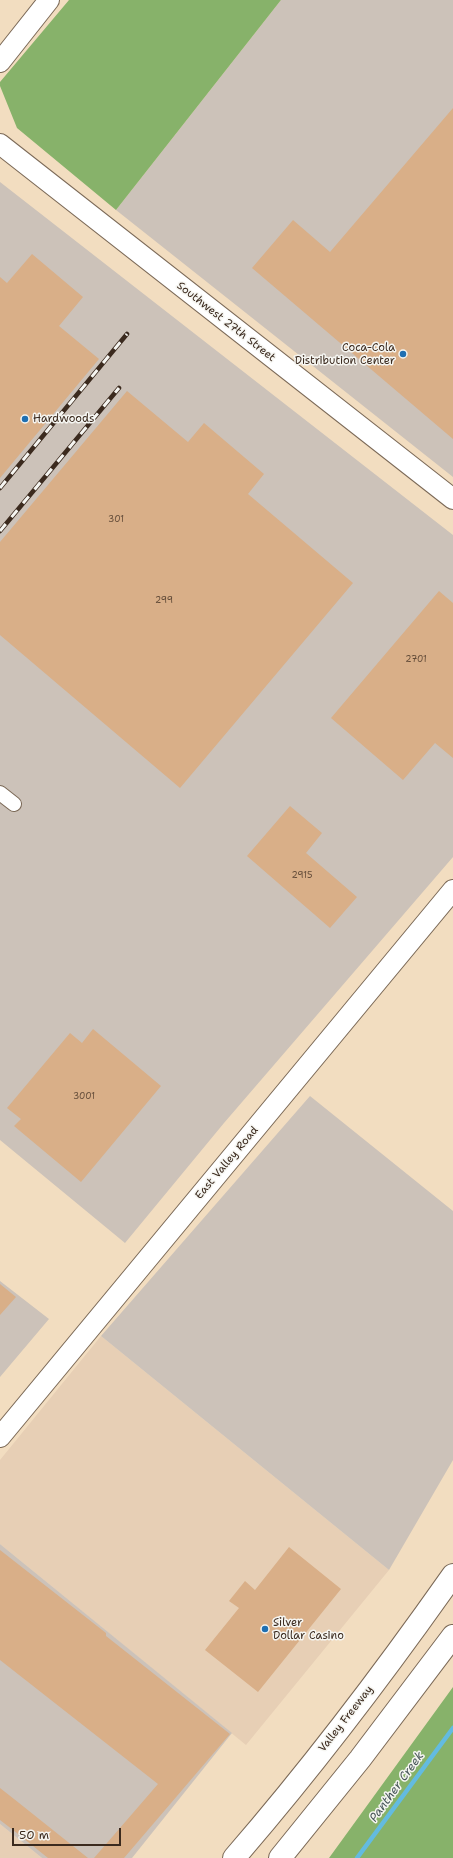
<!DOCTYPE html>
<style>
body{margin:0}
#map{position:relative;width:453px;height:1858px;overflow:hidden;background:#f2ddc0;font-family:"Shantell Sans",sans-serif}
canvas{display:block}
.scale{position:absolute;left:12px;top:1828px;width:109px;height:18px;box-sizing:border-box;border:2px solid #3b2a1e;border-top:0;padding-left:5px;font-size:12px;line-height:14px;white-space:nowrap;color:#3b2a1e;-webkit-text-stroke:3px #f6f6f2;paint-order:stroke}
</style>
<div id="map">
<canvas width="453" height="1858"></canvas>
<div class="scale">50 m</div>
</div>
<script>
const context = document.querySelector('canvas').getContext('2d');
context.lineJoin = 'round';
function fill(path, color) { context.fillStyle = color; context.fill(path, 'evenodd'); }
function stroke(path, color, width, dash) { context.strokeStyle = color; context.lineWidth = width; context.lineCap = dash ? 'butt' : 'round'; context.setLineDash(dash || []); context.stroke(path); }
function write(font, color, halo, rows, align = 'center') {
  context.font = font + ' "Shantell Sans",sans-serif'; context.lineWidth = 3; context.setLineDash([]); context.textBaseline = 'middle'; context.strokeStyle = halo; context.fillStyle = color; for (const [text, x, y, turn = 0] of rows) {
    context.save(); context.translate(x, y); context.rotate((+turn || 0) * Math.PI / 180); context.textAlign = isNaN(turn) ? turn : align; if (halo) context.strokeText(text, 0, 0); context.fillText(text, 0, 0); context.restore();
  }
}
const built = new Path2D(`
 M101,1336L389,1570L246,1745L0,1544V1460Z
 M0,1824L42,1858H0Z`);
const industrial = new Path2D(`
 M281,0H453V477L116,210Z
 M0,182L453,535V857L224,1123L125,1243L0,1140Z
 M310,1096L453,1211V1460L389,1570L101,1336Z
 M0,1281L49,1319L0,1377Z
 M0,1544L232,1733L132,1858H42L0,1824Z`);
const forest = new Path2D(`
 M69,0H281L116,210L17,128L0,86V82Z
 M453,1687V1858H329Z`);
const stream = new Path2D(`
 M357,1858L453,1728`);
const building = new Path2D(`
 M453,108V439L252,268L293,220L330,252Z
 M32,254L83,297L59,326L99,359L0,478V277L7,283Z
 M127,391L188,442L204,423L264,474L248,494L353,583L180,788L0,635V542Z
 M439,591L453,603V758L435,743L403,780L331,718Z
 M290,806L322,833L306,853L357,897L330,928L247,856Z
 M93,1029L161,1086L81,1182L14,1126L21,1119L7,1108L70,1033L82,1043Z
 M0,1284L16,1297L0,1315Z
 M289,1547L341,1589L258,1692L205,1650L239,1608L229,1601L245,1581L255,1590Z
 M0,1550L106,1633V1636L230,1734L124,1858H94L158,1784L0,1660Z
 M0,1788L14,1799L88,1858H48L13,1830L0,1820Z`);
const street = new Path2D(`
 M0,793L14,804`);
const secondary = new Path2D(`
 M0,62L49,0
 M0,144L453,499
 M0,1437L453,890`);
const highway = new Path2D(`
 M234,1858C312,1768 384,1673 453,1575
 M280,1858L360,1759L453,1636`);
const rail = new Path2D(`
 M0,488L127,334
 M0,531L119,388`);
const markers = [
 [403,354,4,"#1f6fb2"],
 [25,419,4,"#1f6fb2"],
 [265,1629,4,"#1f6fb2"]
];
const numberNames = [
 ["301",116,520],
 ["299",164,601],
 ["2701",416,660],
 ["2915",302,876],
 ["3001",84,1097]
];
const streetNames = [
 ["Southwest 27th Street",226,322,38],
 ["East Valley Road",227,1163,-50],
 ["Valley Freeway",346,1719,-52]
];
const poiNames = [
 ["Coca-Cola",395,348,"right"],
 ["Distribution Center",395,361,"right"],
 ["Hardwoods",33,419],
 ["Silver",273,1623],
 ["Dollar Casino",273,1636]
];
const waterNames = [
 ["Panther Creek",397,1787,-54]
];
fill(built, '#e7cfb5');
fill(industrial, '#ccc2b9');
fill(forest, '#87b26a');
stroke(stream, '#63bbe0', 4.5);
fill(building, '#d9af88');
stroke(street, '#7b6957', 16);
stroke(secondary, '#7b6957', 22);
stroke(highway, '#7b6957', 24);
stroke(street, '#fff', 14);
stroke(secondary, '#fff', 20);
stroke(highway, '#fff', 22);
stroke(rail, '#3b2a1e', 4.5);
stroke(rail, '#f6f6f2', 3, [9]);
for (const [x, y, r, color] of markers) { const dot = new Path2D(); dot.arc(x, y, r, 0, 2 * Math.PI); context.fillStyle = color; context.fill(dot); stroke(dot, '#f6f6f2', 1.5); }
write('9px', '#624b38', null, numberNames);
write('11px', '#3b2a1e', '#f6f6f2', streetNames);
write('11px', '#3b2a1e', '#f6f6f2', poiNames, 'left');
write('italic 12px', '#475658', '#f6f6f2', waterNames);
</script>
